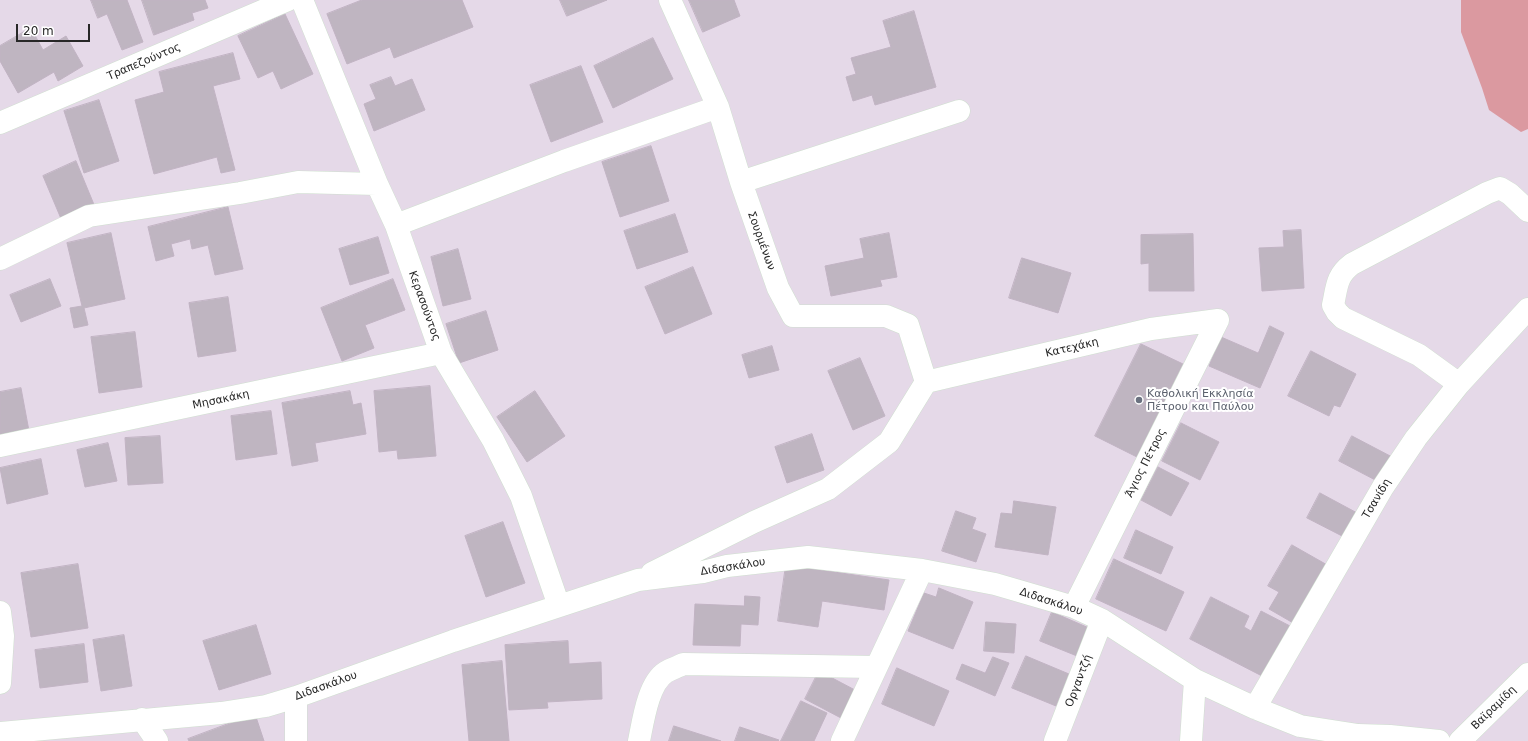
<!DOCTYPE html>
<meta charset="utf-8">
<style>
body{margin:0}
#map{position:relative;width:1528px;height:741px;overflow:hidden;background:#e5d9e8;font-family:"DejaVu Sans",sans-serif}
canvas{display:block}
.scale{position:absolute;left:16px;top:24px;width:74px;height:18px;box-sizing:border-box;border:2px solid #272727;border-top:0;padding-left:5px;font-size:12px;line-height:14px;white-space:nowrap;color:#272727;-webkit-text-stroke:3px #fff;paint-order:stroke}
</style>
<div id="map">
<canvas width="1528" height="741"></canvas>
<div class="scale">20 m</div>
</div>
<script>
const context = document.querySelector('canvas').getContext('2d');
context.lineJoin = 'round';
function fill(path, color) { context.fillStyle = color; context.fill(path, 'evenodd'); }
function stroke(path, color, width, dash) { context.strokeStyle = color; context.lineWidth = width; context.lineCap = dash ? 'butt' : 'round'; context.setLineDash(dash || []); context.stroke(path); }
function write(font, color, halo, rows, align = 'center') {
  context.font = font + ' "DejaVu Sans",sans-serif'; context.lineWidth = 4; context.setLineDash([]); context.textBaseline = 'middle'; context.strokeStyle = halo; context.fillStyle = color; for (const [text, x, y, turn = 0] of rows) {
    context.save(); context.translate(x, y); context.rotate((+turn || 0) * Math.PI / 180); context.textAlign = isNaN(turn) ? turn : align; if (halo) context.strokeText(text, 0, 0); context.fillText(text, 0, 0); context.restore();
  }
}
const green = new Path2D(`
 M1461,0H1528V129L1521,132L1489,110L1482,88L1461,32Z`);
const building = new Path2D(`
 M91,0H127L143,42L122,50L107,14L98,18Z
 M142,0H205L208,8L192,13L194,20L154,35Z
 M362,0H462L473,27L394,58L390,47L347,64L327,14Z
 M560,0H607L567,16Z
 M689,0H734L740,16L703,32Z
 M914,11L936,87L875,105L872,95L853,101L846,77L856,74L851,58L891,47L883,21Z
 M285,14L313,74L281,89L273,71L258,78L238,36Z
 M31,28L43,50L66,36L83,66L58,81L54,72L18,93L0,61V46Z
 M653,38L673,79L613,108L594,66Z
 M233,53L240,79L213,86L235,170L221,173L217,157L154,174L135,100L164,92L159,72Z
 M581,66L603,122L551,142L530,85Z
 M391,77L395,86L412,79L425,110L374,131L364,104L376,99L370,85Z
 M99,100L119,161L84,173L64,111Z
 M651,146L669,201L620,217L602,162Z
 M76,161L95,207L62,221L43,176Z
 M228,207L243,269L215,275L208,245L192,249L190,239L171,244L174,256L156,261L148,227Z
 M675,214L688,252L637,269L624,231Z
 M1301,230L1304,288L1262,291L1259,248L1284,247L1283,231Z
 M111,233L125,299L84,308L88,325L74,328L70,308L82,306L67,243Z
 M889,233L897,277L880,280L882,286L831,296L825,266L864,258L860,239Z
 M1193,234L1194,291H1149V263L1141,264V235Z
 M378,237L389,273L350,285L339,249Z
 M458,249L471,299L443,306L431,257Z
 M1022,258L1071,273L1058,313L1009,298Z
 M693,267L712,314L665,334L645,287Z
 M50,279L61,306L21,322L10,295Z
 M393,279L405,310L365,325L374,348L342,361L321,308Z
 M228,297L236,351L198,357L189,303Z
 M486,311L498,350L459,363L446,324Z
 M1270,326L1284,333L1260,388L1209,366L1221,337L1258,353Z
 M135,332L142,387L99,393L91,337Z
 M1141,344L1183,364L1137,457L1095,436Z
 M772,346L779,370L749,378L742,355Z
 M1311,351L1356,374L1340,407L1334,405L1329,416L1288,396Z
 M860,358L885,416L853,430L828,371Z
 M430,386L436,456L398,459L397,450L379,452L374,391Z
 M21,388L29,431L0,436V392Z
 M350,391L353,405L361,403L366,434L315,443L318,461L292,466L282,403Z
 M535,391L565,436L527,462L497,417Z
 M271,411L277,454L236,460L231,416Z
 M1181,423L1219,442L1200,480L1162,461Z
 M812,434L824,470L787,483L775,447Z
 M160,436L163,483L128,485L125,438Z
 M1352,436L1394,458L1381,483L1339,461Z
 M108,443L117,481L85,487L77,450Z
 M41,459L48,494L7,504L0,468Z
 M1158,467L1189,483L1171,516L1141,500Z
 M1320,493L1359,514L1346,538L1307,518Z
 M1014,501L1056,507L1048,555L995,547L1001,513L1012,514Z
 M956,511L976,518L972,529L986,534L976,562L942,551Z
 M503,522L525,583L486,597L465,536Z
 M1136,530L1173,547L1161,574L1124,558Z
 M1292,545L1329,566L1295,624L1269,609L1279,592L1268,586Z
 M1114,559L1184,592L1166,631L1096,599Z
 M78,564L88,628L31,637L21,573Z
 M786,565L889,580L884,610L822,601L818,627L778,621Z
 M939,588L973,602L953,649L908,631L924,593L936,597Z
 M745,596L760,597L758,625L741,624L740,646L693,645L695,604L744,606Z
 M1211,597L1249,616L1244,627L1251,631L1261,611L1290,626L1264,677L1190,639Z
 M1052,612L1089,628L1077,656L1040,641Z
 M986,622L1016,624L1014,653L984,651Z
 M256,625L271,674L219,690L203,641Z
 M124,635L132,686L101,691L93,640Z
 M568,641L569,664L601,662L602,699L547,702L548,708L509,710L505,645Z
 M84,644L88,682L40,688L35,650Z
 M1026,656L1069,674L1056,706L1012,688Z
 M993,657L1009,663L995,696L956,679L962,664L985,673Z
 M502,661L509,741H469L462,665Z
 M897,668L949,691L934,726L882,704Z
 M819,671L855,690L841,718L805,699Z
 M801,701L827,713L814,741H781Z
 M255,714L264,741H189L188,739Z
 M674,726L721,741H669Z
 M740,727L779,740L778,741H735Z`);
const minor = new Path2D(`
 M302,0L377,184L396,225L441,353L493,440L521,496L559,606
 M670,0L718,107L741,182L778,288L793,316H886L908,325L926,382
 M0,123L288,0
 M741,182L959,111
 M396,225L564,161L718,107
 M0,259L89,216L240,193L298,182L377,184
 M926,382L1151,329L1218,320
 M1459,384L1419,355L1343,318L1337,312L1333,305C1337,287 1336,276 1352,264L1487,193L1500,188L1510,194L1528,211
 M0,446L441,353
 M652,573L754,522L828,489L889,442L926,382
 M1074,607L1218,320
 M0,612L3,636L0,683
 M296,697V741
 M1255,708L1383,487L1416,438L1459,384L1528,309
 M142,719L157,741
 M0,733L221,713L266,706L296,697L453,641L638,580L703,572L727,566L808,557L922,570L995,584L1074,607L1102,620L1195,680L1255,708L1300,726L1358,735L1390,736L1439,741
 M639,741C643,722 648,683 666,672C671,669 678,667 683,664L876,667
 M842,741L922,570
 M1055,741L1102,620
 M1191,741L1195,680
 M1460,741L1528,674`);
const markers = [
 [1139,400,4,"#6b7280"]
];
const streetNames = [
 ["Τραπεζούντος",144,62,-23],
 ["Σουρμένων",761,241,70],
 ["Κερασούντος",424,306,70],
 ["Κατεχάκη",1072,348,-13],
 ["Μησακάκη",221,400,-12],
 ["Άγιος Πέτρος",1146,463,-63],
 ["Τσανίδη",1377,499,-59],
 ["Διδασκάλου",733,567,-9],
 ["Διδασκάλου",1051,602,18],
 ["Οργαντζή",1079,681,-69],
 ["Διδασκάλου",326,686,-20],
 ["Βαϊραμίδη",1494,708,-44]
];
const worshipNames = [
 ["Καθολική Εκκλησία",1147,394],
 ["Πέτρου και Παύλου",1147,407]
];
fill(green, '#db99a0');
fill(building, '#bfb5c1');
stroke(building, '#c1b3c3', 1);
stroke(minor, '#cfdfcf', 23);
stroke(minor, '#fff', 22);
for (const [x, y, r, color] of markers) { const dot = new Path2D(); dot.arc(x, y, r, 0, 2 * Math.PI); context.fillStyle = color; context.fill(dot); stroke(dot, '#fff', 1.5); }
write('11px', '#272727', '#fff', streetNames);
write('11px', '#5b616d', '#fff', worshipNames, 'left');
</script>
